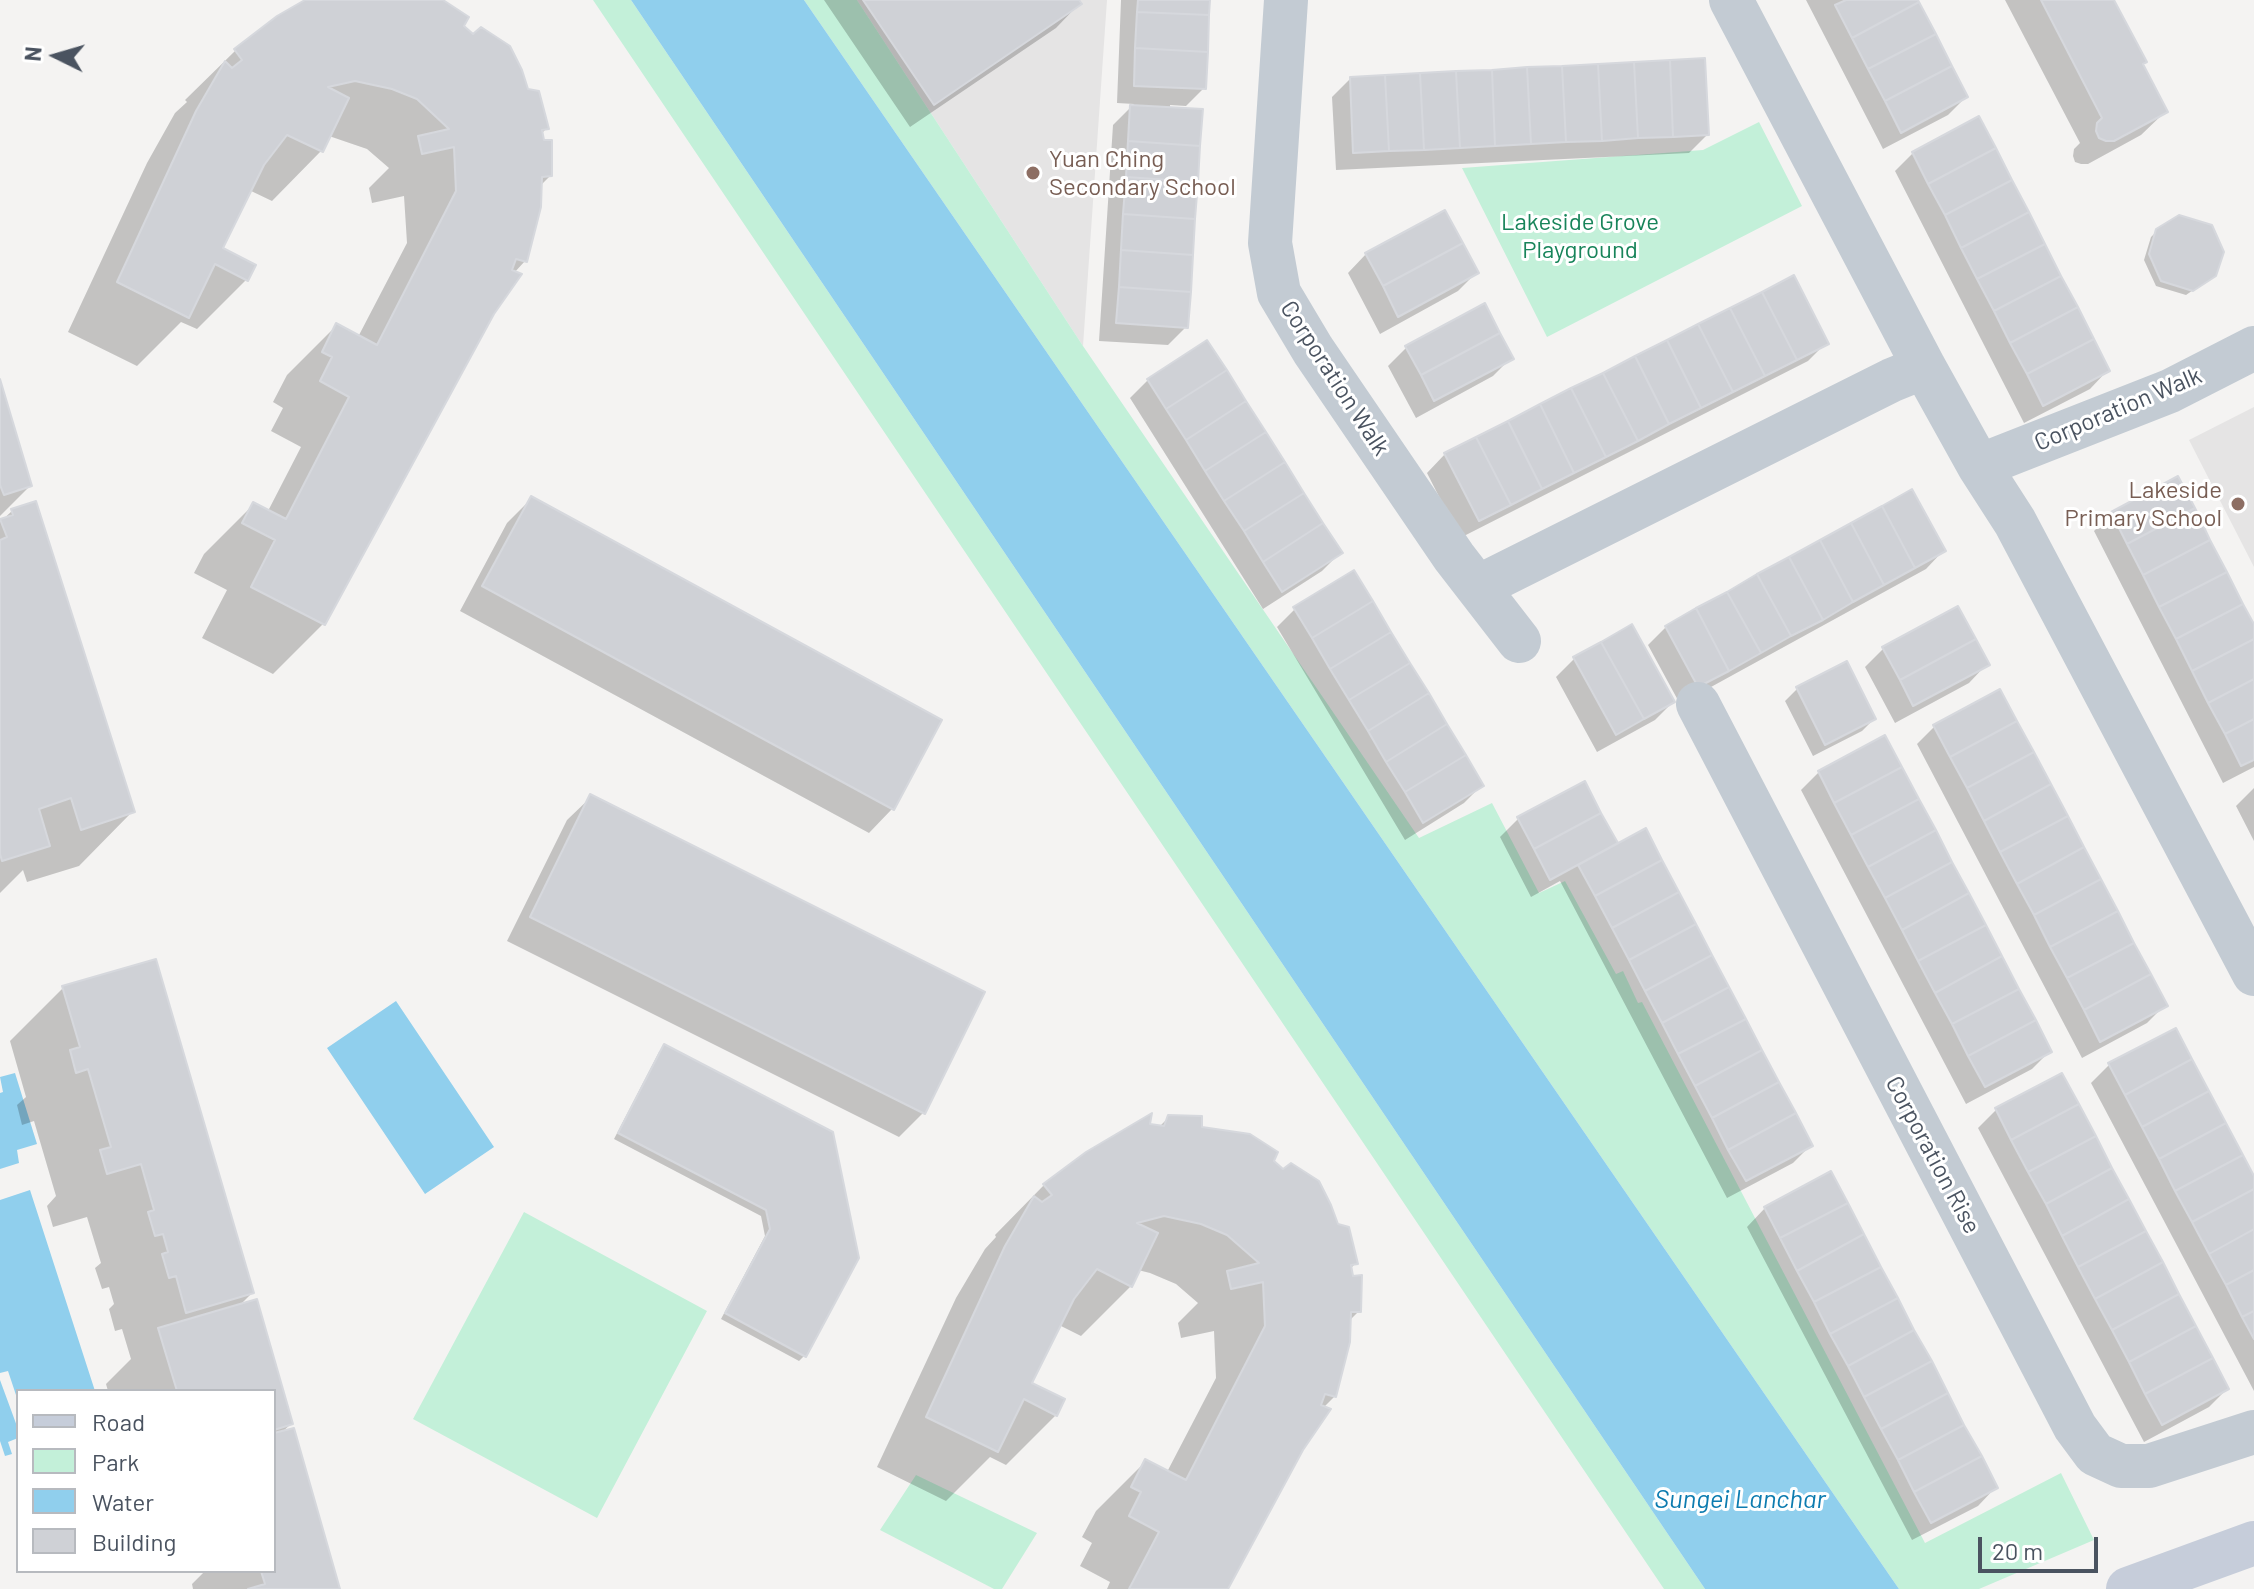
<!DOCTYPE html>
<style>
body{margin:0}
#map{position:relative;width:2254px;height:1589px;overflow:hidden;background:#f4f3f2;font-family:Barlow,sans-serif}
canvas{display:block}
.legend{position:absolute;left:16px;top:1389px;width:260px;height:184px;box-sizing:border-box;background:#fff;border:2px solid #b7babf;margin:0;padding:10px 14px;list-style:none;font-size:24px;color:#4a5360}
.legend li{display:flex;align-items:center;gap:16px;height:40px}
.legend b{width:40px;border:2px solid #b7babf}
.north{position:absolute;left:16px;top:16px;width:80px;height:80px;-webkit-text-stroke:6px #fff;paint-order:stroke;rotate:275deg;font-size:22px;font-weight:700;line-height:32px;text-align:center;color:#4a5360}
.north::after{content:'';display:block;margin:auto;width:28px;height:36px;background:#4a5360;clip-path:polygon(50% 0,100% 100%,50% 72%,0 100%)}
.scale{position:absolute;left:1978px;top:1537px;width:120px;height:36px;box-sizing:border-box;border:4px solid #4a5360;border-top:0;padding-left:10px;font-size:24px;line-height:28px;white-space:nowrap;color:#4a5360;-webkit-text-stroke:6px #fff;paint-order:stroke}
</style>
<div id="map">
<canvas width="2254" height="1589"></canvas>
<ul class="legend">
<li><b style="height:10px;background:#c6cdda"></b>Road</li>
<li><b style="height:22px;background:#c3f0d9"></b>Park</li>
<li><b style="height:22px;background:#90cfed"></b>Water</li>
<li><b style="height:22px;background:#cfd1d6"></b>Building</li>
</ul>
<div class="north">N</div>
<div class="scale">20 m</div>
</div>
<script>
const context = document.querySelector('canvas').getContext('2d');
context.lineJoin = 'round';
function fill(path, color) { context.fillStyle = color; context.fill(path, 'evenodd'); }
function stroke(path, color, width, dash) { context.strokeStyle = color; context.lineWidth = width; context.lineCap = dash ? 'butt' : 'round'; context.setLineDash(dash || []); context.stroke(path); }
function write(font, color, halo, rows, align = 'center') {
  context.font = font + ' Barlow,sans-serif'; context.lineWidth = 6; context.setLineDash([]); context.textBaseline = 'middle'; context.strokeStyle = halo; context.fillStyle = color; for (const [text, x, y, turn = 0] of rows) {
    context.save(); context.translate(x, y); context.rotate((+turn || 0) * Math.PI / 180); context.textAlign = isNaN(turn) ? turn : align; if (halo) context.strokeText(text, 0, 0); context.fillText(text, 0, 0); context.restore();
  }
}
const education = new Path2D(`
 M857,0H1107L1083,346Z
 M2254,407V567L2189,440Z`);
const green = new Path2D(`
 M593,0H631L1705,1589H1664Z
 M804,0H857L1083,346L1419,838L1492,803L1539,893L1565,881L1616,974L1623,971L1638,1003L1642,1002L1925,1543L2061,1473L2094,1540L1979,1589H1899Z
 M1759,122L1802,206L1547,337L1462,168L1703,150Z
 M524,1212L707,1311L597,1518L413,1419Z
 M916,1475L1037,1533L1002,1589H994L880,1530Z`);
const water = new Path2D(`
 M631,0H804L1899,1589H1705Z
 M396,1001L494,1147L425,1194L327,1048Z
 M15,1073L37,1144L17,1150L19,1163L0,1169V1093L3,1092L0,1077Z
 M30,1190L95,1391H18V1401L8,1371L0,1373V1200Z
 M0,1380L18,1429V1438L8,1442L12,1454L5,1456L0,1441Z`);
const shadow = new Path2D(`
 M309,0L462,26L527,91L547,128L541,134L550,176L540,186L525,261L514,273L323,624L273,674L202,638L227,590L194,573L204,554L254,504L268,511L301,447L271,431L283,408L273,402L287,375L336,326L358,337L407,243L404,196L372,203L369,188L389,168L367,149L329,136L321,151L272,201L249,190L220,249L246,280L197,329L181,322L137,366L68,332L147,163L175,113L187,102L185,100L235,51Z
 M824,0H1077L1079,4L1056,28L910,127Z
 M1121,0H1208L1204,88L1186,106L1170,105L1186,327L1168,345L1099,341L1113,125L1134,104L1117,103Z
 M1806,0H1916L1966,97L1948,115L1883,149Z
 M2005,0H2112L2141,65L2165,112L2141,135L2088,164H2081L2075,162L2073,156L2074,149L2080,143Z
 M1351,78L1707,135L1689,153L1336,170L1332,97Z
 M1913,153L2108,370L2090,389L2024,423L1895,171Z
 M2157,231L2215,275L2186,295L2156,286L2144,260L2151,237Z
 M1366,254L1476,273L1458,291L1380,334L1348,273Z
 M1826,343L1808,361L1460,538L1427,473L1445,454Z
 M1406,348L1511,358L1493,376L1416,418L1388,366Z
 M1148,380L1340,553L1322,571L1263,609L1130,398Z
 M0,386L30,486L0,516Z
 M531,499L892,809L869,833L460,611L507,523Z
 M12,511L132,812L79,866L27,882L23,870L0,893V522Z
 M2112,513L2254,628V767L2223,783L2094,531Z
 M1944,550L1926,569L1680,704L1648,645L1666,627Z
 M1295,609L1482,785L1464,803L1405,840L1277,627Z
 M1957,609L1987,664L1969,683L1895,723L1865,667L1883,649Z
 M1574,659L1673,702L1655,720L1597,752L1556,677Z
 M1797,689L1874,719L1862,731L1813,756L1785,701Z
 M1935,726L2165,1005L2147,1023L2082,1058L1917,744Z
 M1819,772L2050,1051L2032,1069L1966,1104L1801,790Z
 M1584,784L1617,846L1811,1145L1793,1163L1727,1198L1560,881L1531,897L1500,837L1518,819Z
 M2254,788V841L2236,806Z
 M591,797L923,1113L899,1137L507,941L567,820Z
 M63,988L252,1293L238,1307L291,1424L281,1433L337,1589H193L192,1584L205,1571H274V1391H108L106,1384L131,1359L122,1329L115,1331L109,1309L114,1304L109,1287L102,1289L95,1268L101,1263L87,1217L53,1227L47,1206L56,1196L34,1121L22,1125L17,1105L26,1097L10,1041Z
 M664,1047L831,1133L804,1356L799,1361L721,1319L765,1236L761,1216L614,1139L659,1052Z
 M2109,1065L2254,1180V1391L2091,1083Z
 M1996,1110L2227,1389L2209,1407L2144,1442L1978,1128Z
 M1169,1117L1271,1161L1356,1263L1350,1269L1359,1311L1349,1321L1335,1396L1323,1408L1225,1589H1107L1110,1582L1080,1566L1092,1543L1082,1537L1096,1511L1146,1461L1167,1472L1216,1378L1214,1331L1181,1338L1178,1323L1198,1303L1176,1284L1150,1273L1138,1270L1131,1286L1081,1336L1059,1325L1030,1384L1056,1415L1006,1465L990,1457L946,1501L877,1467L956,1298L985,1249L996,1237L995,1235L1044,1185L1148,1125L1159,1127Z
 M1765,1208L1996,1487L1978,1506L1912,1540L1747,1227Z`);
const building = new Path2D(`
 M305,0H443L469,17L464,26L473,34L481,27L510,46L522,70L528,89L539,91L549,129L542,130L544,140H552V176L542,177L541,207L527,262L516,259L512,270L522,274L494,314L325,625L251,587L275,540L242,523L253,502L286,519L349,397L320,381L332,357L322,352L336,323L377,345L456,191L454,147L422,154L418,136L449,129L417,99L392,89L355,81L328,87L349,98L323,152L287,135L264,165L223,248L256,265L248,281L215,264L189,318L117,282L196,111L225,61L232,68L242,60L234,49L277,16Z
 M863,0H1079L1082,4L934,105Z
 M1138,0H1210L1209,15L1137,12Z
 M1846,0H1918L1919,2L1852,38L1835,5Z
 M2041,0H2114L2147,62L2143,64L2168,112L2114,141H2106L2099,138L2096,131L2097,123L2102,118Z
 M1919,2L1936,34L1868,69L1852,38Z
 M1137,12L1209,15L1208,52L1135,48Z
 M1936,34L1952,66L1885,101L1868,69Z
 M1135,48L1208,52L1206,89L1134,86Z
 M1705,58L1709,135L1673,137L1670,60Z
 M1670,60L1673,137L1638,138L1634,62Z
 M1634,62L1638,138L1602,141L1598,64Z
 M1598,64L1602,141L1566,142L1562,66Z
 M1562,66L1566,142L1531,144L1527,67Z
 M1952,66L1968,97L1901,133L1885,101Z
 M1527,67L1531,144L1495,146L1492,70Z
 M1492,70L1495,146L1460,148L1456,71Z
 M1456,71L1460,148L1424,150L1420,73Z
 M1420,73L1424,150L1389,151L1385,75Z
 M1385,75L1389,151L1353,153L1350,77Z
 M1130,105L1203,109L1200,146L1128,141Z
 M1979,116L1996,148L1928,184L1912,152Z
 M1128,141L1200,146L1198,182L1126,177Z
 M1996,148L2012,180L1945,215L1928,184Z
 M1126,177L1198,182L1195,219L1123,214Z
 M2012,180L2029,212L1961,248L1945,215Z
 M1445,210L1463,243L1383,286L1365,253Z
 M2029,212L2045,244L1977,279L1961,248Z
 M1123,214L1195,219L1193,255L1121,250Z
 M2179,215L2212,225L2224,252L2216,276L2193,291L2161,281L2149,254L2156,229Z
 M1463,243L1479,273L1398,317L1383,286Z
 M2045,244L2061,276L1994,311L1977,279Z
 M1121,250L1193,255L1191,292L1119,287Z
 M1794,275L1829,344L1797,360L1762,292Z
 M2061,276L2078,307L2010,343L1994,311Z
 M1119,287L1191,292L1188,328L1116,323Z
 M1762,292L1797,360L1765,376L1730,308Z
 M1485,303L1500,333L1421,375L1405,346Z
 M2078,307L2094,339L2027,374L2010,343Z
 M1730,308L1765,376L1733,392L1698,324Z
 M1698,324L1733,392L1701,408L1667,340Z
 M1500,333L1514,359L1434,401L1421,375Z
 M2094,339L2110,371L2043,406L2027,374Z
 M1207,340L1227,370L1166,409L1147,379Z
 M1667,340L1701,408L1669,424L1635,356Z
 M1635,356L1669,424L1638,441L1603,373Z
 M1227,370L1246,401L1186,440L1166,409Z
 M1603,373L1638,441L1606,457L1571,388Z
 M0,379L32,486L4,495L0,485Z
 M1571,388L1606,457L1574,473L1540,404Z
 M1246,401L1266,432L1205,471L1186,440Z
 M1540,404L1574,473L1542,489L1508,421Z
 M1508,421L1542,489L1511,505L1476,437Z
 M1266,432L1285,462L1224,501L1205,471Z
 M1476,437L1511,505L1479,521L1444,453Z
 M1285,462L1304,493L1244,531L1224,501Z
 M2178,476L2195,508L2127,544L2111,512Z
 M1912,489L1946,551L1915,568L1882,506Z
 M1304,493L1323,523L1263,562L1244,531Z
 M531,496L942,720L894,810L482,586Z
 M36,501L135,812L81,830L71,798L39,809L50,846L2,861L0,854V540L7,537L0,519L13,515L11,509Z
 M1882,506L1915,568L1884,585L1851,523Z
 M2195,508L2210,540L2143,575L2127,544Z
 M1323,523L1343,553L1282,592L1263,562Z
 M1851,523L1884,585L1853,602L1820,540Z
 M1820,540L1853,602L1823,620L1789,557Z
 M2210,540L2227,572L2159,607L2143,575Z
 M1789,557L1823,620L1791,636L1757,574Z
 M1354,570L1373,601L1312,638L1293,607Z
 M2227,572L2243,604L2176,639L2159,607Z
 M1757,574L1791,636L1761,653L1727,592Z
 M1727,592L1761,653L1729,671L1696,608Z
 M1373,601L1391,632L1330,669L1312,638Z
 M2243,604L2254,624V639L2192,671L2176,639Z
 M1958,606L1976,639L1900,680L1882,647Z
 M1696,608L1729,671L1698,687L1665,626Z
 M1632,624L1675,702L1644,719L1601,642Z
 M1391,632L1410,663L1349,700L1330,669Z
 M1976,639L1990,665L1913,706L1900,680Z
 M2254,639V679L2208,703L2192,671Z
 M1601,642L1644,719L1616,735L1573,657Z
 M1847,661L1876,719L1825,745L1796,687Z
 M1410,663L1429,693L1368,731L1349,700Z
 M2254,679V719L2225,734L2208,703Z
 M2000,689L2017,721L1950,757L1933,725Z
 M1429,693L1447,724L1386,762L1368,731Z
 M2254,719V760L2241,766L2225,734Z
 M2017,721L2034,752L1967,788L1950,757Z
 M1447,724L1466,755L1405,792L1386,762Z
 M1885,735L1902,767L1834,803L1818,771Z
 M2034,752L2051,784L1984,821L1967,788Z
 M1466,755L1484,786L1423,823L1405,792Z
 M1902,767L1919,799L1851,835L1834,803Z
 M1585,781L1601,813L1534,849L1517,817Z
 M2051,784L2068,816L2000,852L1984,821Z
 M590,794L985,992L925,1114L530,917Z
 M1919,799L1936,830L1868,867L1851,835Z
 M1601,813L1618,843L1550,880L1534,849Z
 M2068,816L2084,847L2017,884L2000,852Z
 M1646,828L1662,860L1595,896L1578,865Z
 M1936,830L1952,862L1885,898L1868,867Z
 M2084,847L2101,879L2034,915L2017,884Z
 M1662,860L1679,892L1612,928L1595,896Z
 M1952,862L1969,893L1902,930L1885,898Z
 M2101,879L2118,911L2050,947L2034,915Z
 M1679,892L1696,924L1629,960L1612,928Z
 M1969,893L1986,925L1918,961L1902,930Z
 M2118,911L2134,943L2067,978L2050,947Z
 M1696,924L1712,955L1645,991L1629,960Z
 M1986,925L2002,956L1935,993L1918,961Z
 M2134,943L2151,974L2084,1010L2067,978Z
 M1712,955L1729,987L1662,1023L1645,991Z
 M2002,956L2019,989L1952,1024L1935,993Z
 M156,959L254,1293L186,1313L176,1276L169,1278L162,1254L168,1252L163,1234L155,1236L148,1212L154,1210L141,1164L107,1174L100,1150L111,1147L88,1069L76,1073L70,1050L80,1047L62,986Z
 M2151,974L2168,1006L2100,1042L2084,1010Z
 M1729,987L1746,1019L1678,1054L1662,1023Z
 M2019,989L2036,1020L1968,1056L1952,1024Z
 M1746,1019L1762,1050L1695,1086L1678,1054Z
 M2036,1020L2052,1052L1985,1087L1968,1056Z
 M2176,1028L2192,1059L2125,1095L2108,1063Z
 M664,1044L833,1132L859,1258L806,1357L725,1313L770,1229L766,1210L618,1133Z
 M1762,1050L1779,1082L1712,1118L1695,1086Z
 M2192,1059L2209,1091L2142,1127L2125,1095Z
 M2062,1073L2079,1104L2011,1140L1995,1108Z
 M1779,1082L1796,1113L1728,1150L1712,1118Z
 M2209,1091L2226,1123L2159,1159L2142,1127Z
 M2079,1104L2096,1136L2028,1172L2011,1140Z
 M1152,1113L1150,1124L1164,1126L1168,1115L1202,1116V1127L1250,1134L1278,1152L1274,1161L1283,1169L1291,1163L1319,1181L1331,1205L1338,1224L1349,1227L1358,1264L1351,1265L1353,1276L1362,1275L1361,1312H1351L1350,1342L1336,1397L1325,1394L1321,1405L1331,1409L1303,1450L1228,1589H1129L1159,1532L1129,1516L1141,1492L1131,1487L1145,1459L1186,1480L1265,1326L1263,1282L1231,1289L1227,1271L1259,1263L1227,1235L1201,1224L1164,1216L1137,1223L1158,1233L1132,1287L1097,1269L1074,1299L1032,1383L1065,1399L1057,1416L1024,1399L998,1452L926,1417L1005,1246L1034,1196L1042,1202L1052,1195L1043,1184L1086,1152Z
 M1796,1113L1813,1146L1746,1181L1728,1150Z
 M2226,1123L2243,1155L2175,1191L2159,1159Z
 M2096,1136L2112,1168L2046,1204L2028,1172Z
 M2243,1155L2254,1176V1189L2192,1222L2175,1191Z
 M2112,1168L2129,1199L2062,1236L2046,1204Z
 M1831,1171L1848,1203L1780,1238L1764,1207Z
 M2254,1189V1229L2209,1254L2192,1222Z
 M2129,1199L2146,1231L2078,1267L2062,1236Z
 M1848,1203L1864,1234L1797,1271L1780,1238Z
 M2254,1229V1270L2226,1285L2209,1254Z
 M2146,1231L2163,1262L2095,1299L2078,1267Z
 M1864,1234L1881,1267L1814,1302L1797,1271Z
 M2163,1262L2179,1294L2112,1330L2095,1299Z
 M1881,1267L1898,1298L1830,1334L1814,1302Z
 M2254,1270V1311L2242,1317L2226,1285Z
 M2179,1294L2196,1326L2129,1362L2112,1330Z
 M1898,1298L1914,1330L1848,1366L1830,1334Z
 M257,1299L293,1424L274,1430V1391H177L158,1328Z
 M2254,1311V1339L2242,1317Z
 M2196,1326L2213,1358L2145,1394L2129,1362Z
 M1914,1330L1932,1361L1864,1397L1848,1366Z
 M2213,1358L2229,1389L2162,1425L2145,1394Z
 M1932,1361L1948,1393L1881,1429L1864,1397Z
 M1948,1393L1964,1425L1898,1460L1881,1429Z
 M1964,1425L1982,1456L1914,1492L1898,1460Z
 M294,1428L340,1589H248L265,1584L261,1571H274V1433Z
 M1982,1456L1998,1488L1931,1523L1914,1492Z`);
const street = new Path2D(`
 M1286,0L1270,243L1279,293L1313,350L1454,557L1519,641
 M1731,0L1924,367L1979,466L2015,522L2254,974
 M1979,466L2170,391L2254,348
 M1478,587L1892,380L1924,367
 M1698,704L2075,1427L2095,1454L2121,1466H2149L2254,1432`);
const secondary = new Path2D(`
 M2128,1589L2254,1543`);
const markers = [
 [1033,173,8,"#8d6e63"],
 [2238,504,8,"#8d6e63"]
];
const educationNames = [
 ["Yuan Ching",1049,159],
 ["Secondary School",1049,187],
 ["Lakeside",2222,490,"right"],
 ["Primary School",2222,518,"right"]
];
const parkNames = [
 ["Lakeside Grove",1580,222],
 ["Playground",1580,250]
];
const streetNames = [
 ["Corporation Walk",1335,378,57],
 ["Corporation Walk",2118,409,-23],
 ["Corporation Rise",1933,1155,62]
];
const waterNames = [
 ["Sungei Lanchar",1740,1499]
];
fill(education, '#e5e4e4');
fill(green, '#c3f0d9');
fill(water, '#90cfed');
fill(shadow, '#0003');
fill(building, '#cfd1d6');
stroke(building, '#d6d8dd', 2);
stroke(street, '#c3cbd3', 44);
stroke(secondary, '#c6cdda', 44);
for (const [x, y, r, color] of markers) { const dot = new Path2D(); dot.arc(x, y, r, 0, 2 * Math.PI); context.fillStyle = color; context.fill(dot); stroke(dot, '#fff', 3); }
write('24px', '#785e54', '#fff', educationNames, 'left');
write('24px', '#18845a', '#fff', parkNames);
write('24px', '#4a5360', '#fff', streetNames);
write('italic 26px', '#0d7cb0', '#fff', waterNames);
</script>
